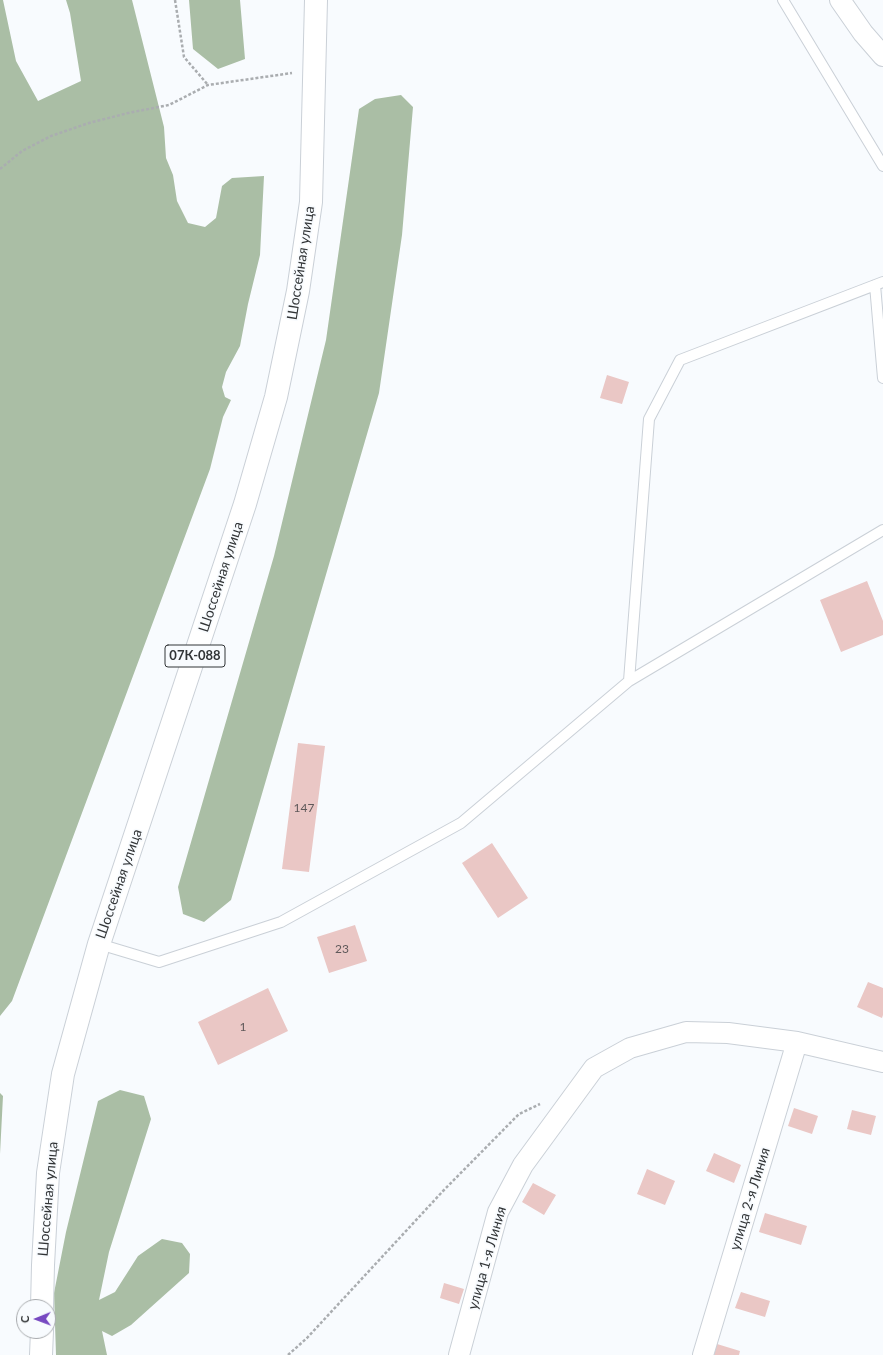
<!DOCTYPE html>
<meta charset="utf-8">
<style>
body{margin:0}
#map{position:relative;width:883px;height:1355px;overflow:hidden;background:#f8fbfe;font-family:Lato,sans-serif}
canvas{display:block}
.north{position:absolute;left:16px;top:1299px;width:40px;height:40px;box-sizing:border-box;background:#f8fbfe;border:1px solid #a8abae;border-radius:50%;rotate:269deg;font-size:11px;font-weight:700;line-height:16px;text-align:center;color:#313436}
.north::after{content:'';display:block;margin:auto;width:14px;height:18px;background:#7749c1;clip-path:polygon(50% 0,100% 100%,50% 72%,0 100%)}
</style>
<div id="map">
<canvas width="883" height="1355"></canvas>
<div class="north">С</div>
</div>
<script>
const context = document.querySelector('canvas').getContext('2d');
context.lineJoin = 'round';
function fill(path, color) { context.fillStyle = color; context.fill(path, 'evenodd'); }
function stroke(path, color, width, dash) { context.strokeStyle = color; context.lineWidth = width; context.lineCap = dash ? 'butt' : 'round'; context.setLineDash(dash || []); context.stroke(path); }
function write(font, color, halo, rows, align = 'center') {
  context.font = font + ' Lato,sans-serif'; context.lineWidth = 3.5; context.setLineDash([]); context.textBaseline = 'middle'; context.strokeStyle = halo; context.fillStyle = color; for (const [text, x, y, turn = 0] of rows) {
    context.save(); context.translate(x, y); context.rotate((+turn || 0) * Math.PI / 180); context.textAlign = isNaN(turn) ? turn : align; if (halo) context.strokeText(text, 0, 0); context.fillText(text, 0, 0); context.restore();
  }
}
const forest = new Path2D(`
 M0,0H3L16,61L38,101L81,81L70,13L66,0H132L164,127L166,158L173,175L177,201L188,223L205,227L216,218L222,186L232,178L264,176L260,255L248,304L240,346L226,372L222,387L225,397L231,400L223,417L210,469L12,1001L0,1016Z
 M189,0H240L245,59L218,69L193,49Z
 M401,95L413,107L402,235L379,393L231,900L204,922L183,914L178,887L274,556L326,340L359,109L375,99Z
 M120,1090L144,1096L151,1119L109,1252L99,1300L115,1292L138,1256L162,1239L182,1243L190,1254L189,1273L131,1325L112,1336L102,1331L107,1355H56L54,1293L66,1232L98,1101Z
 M0,1093L3,1096L0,1154Z`);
const building = new Path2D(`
 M607,375L629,382L622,404L600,398Z
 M867,581L883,621V635L841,652L820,600Z
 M298,743L325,746L309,872L282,869Z
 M492,843L528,898L498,918L462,863Z
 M355,925L367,961L329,973L317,937Z
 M868,982L883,988V1015L882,1018L857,1007Z
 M268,988L288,1031L218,1065L198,1022Z
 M794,1108L818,1116L812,1134L788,1126Z
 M852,1110L876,1116L871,1135L847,1129Z
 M714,1153L741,1165L734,1183L706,1171Z
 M647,1169L675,1181L665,1205L637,1194Z
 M533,1183L556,1195L544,1215L522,1202Z
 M765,1213L807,1226L801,1245L759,1232Z
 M444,1283L464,1289L459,1304L440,1298Z
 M741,1292L770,1301L765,1317L735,1308Z
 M717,1344L740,1351L739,1355H714Z`);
const path = new Path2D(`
 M175,0L184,57L208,85
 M0,169L22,151L51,136L89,123L128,113L169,105L208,85L292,73
 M288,1355L307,1338L443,1191L519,1114L540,1104`);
const lane = new Path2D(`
 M783,0L883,166
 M875,285L883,378
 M629,681L649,419L680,360L883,282
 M99,944L159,962L281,922L461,823L629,681L883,530`);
const street = new Path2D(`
 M840,0L863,33L883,56
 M459,1355L498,1212L523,1165L594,1068L630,1048L686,1032L728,1033L797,1042L883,1062
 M703,1355L797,1042`);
const primary = new Path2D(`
 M42,1307L43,1265L48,1173L63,1074L99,944L245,504L276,397L298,291L311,202L316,0
 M41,1355L42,1331`);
const numberNames = [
 ["147",304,808],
 ["23",342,949],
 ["1",243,1027]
];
const shields = [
 [195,656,60]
];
const shieldNames = [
 ["07К-088",195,656]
];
const streetNames = [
 ["Шоссейная улица",301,263,-81],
 ["Шоссейная улица",221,577,-72],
 ["Шоссейная улица",119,884,-71],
 ["Шоссейная улица",48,1199,-85],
 ["улица 2-я Линия",750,1199,-73],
 ["улица 1-я Линия",487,1258,-74]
];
fill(forest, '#aabea5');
fill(building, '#eac7c5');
stroke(lane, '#cad0d7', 12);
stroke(street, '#cad0d7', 22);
stroke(primary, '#cad0d7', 24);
stroke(path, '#aaadb0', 2.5, [3, 2]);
stroke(lane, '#fff', 10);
stroke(street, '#fff', 20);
stroke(primary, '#fff', 22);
write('12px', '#5f595a', null, numberNames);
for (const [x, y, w] of shields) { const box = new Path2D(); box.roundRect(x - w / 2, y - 11, w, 22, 3); context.fillStyle = '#f8fbfe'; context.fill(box); stroke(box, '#313436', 1); }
write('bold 13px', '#313436', null, shieldNames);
write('14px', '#313436', '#f8fbfe', streetNames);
</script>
